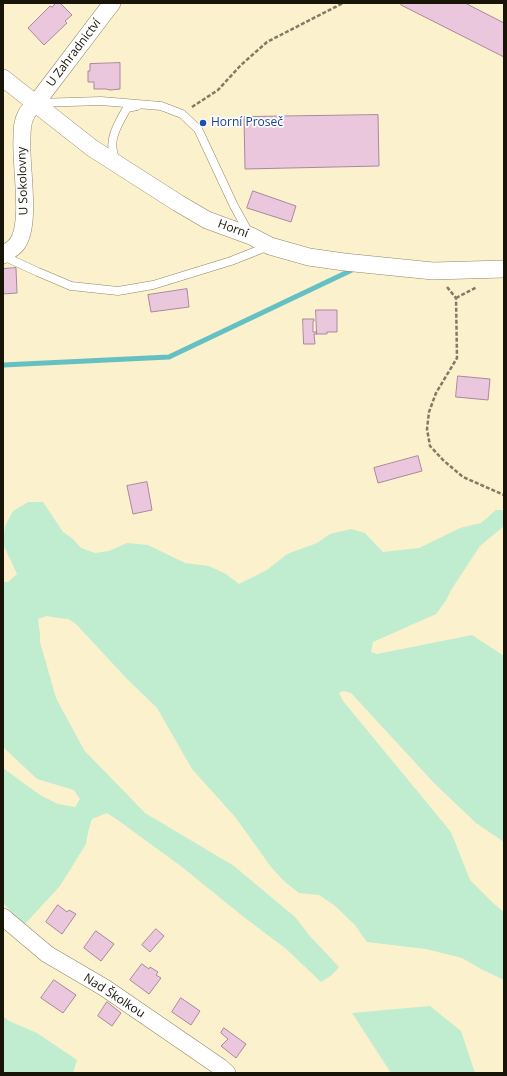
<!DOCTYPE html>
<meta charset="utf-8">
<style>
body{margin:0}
#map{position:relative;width:507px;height:1076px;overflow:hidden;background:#fcf1cd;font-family:"Open Sans",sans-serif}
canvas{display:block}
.frame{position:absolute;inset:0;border:4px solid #181407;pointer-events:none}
</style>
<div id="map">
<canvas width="507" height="1076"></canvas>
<div class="frame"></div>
</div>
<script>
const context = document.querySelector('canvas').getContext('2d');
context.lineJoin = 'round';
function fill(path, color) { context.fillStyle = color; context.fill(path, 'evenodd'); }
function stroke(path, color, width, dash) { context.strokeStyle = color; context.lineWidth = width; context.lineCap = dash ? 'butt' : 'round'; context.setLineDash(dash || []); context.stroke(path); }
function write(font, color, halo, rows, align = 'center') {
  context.font = font + ' "Open Sans",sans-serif'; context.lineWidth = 3.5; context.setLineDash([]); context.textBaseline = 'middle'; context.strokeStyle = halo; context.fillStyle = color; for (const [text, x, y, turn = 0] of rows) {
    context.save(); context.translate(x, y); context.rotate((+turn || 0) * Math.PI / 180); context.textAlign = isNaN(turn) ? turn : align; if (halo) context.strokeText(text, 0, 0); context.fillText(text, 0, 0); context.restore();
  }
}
const green = new Path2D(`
 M28,502H43L63,532L72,538L81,548L95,553L109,551L127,543L148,545L185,563L209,566L226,574L239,584L267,570L287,554L317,543L330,534L351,529L365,533L383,552L419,548L460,528L481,523L496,510H502L504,512V526L480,546L451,590L447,599L436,614L373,642L371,652L377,654L472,635L504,656V842L476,823L434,783L351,693L343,691L339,693L343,701L451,832L470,880L494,904L504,912V980L481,969L462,958L426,949L367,942L354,924L334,905L319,895L299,893L284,881L271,867L236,818L192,769L157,708L126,678L76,624L68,619L58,618L47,616L38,619L40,635V642L56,698L84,750L145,813L234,866L295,917L309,935L339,967L332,975L321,982L285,948L245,918L182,867L119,821L107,813L92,819L88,832L86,844L60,886L24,925L3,903V768L40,795L58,804L75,807L80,799L74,790L37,779L3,747V582H8L17,574L3,544L5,526L13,511Z
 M430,1006L461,1031L475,1073H391L352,1013Z
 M3,1016L9,1021L37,1033L77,1060L73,1073H3Z`);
const stream = new Path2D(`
 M3,365L169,357L354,269`);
const building = new Path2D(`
 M56,3H60L72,15L65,21L67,23L44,45L28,28L50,6L52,7Z
 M402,3H465L504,23V57L401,5Z
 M120,63V89L110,90L106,89H94V82H88V71H90V64Z
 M378,115L379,166L245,169L244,117Z
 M253,191L296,206L291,222L247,208Z
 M16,268L17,293L3,294V269Z
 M187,289L189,307L151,312L148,295Z
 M316,310H337V332H327V334H317Z
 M303,319H314V321H313V332H316L317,334H314L315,344H304Z
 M458,376L490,379L488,400L456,397Z
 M418,456L422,471L378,483L374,468Z
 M147,482L152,510L133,514L127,486Z
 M58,905L67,912L69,910L76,914L62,934L46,922Z
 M156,929L164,936L150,952L142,945Z
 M96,931L114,944L101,961L84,948Z
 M142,964L149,969L150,967L158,972L156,975L161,978L149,994L130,980Z
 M54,980L76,995L63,1013L41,998Z
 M181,998L200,1011L191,1025L172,1012Z
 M107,1002L121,1013L112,1026L98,1016Z
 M224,1028L246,1044L236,1058L221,1046L228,1039L221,1033Z`);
const path = new Path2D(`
 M192,107L218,90L241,65L267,42L343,3
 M447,287L456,298L457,358L436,393L429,412L427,429L430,446L443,460L463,477L504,495
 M456,298L477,287`);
const service = new Path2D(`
 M37,103L101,101L161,106L182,114L198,129L234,206L249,233
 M116,160C106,142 118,124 127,108L137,106
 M3,256L38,272L71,286L118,291L153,285L231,261L269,246`);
const minor = new Path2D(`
 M3,78L92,148L178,203L207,220L251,236L270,246L309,257L344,262L433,271L504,269
 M3,255C7,252 14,248 17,244C32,224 20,164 22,138C22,130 22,122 26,115C28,110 33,107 36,103L112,3
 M3,917L47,954L105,988L220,1067L227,1073`);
const markers = [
 [203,123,4,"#1a4fb4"]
];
const streetNames = [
 ["U Zahradnictví",74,53,-53],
 ["U Sokolovny",23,181,-92],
 ["Horní",233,229,20],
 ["Nad Školkou",114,996,33]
];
const transitNames = [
 ["Horní Proseč",211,123]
];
fill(green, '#c0ecd0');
stroke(stream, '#65c0c3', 5);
fill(building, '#eac7dd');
stroke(building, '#a8879c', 1);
stroke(service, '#918765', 9);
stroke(minor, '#918765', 18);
stroke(path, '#827a63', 2.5, [4, 2]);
stroke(service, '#fff', 8);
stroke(minor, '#fff', 17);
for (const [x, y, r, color] of markers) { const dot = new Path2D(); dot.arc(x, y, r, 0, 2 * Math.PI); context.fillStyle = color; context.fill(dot); stroke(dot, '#fefefe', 1.5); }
write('12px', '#181407', '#fefefe', streetNames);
write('12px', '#164399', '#fefefe', transitNames, 'left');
</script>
